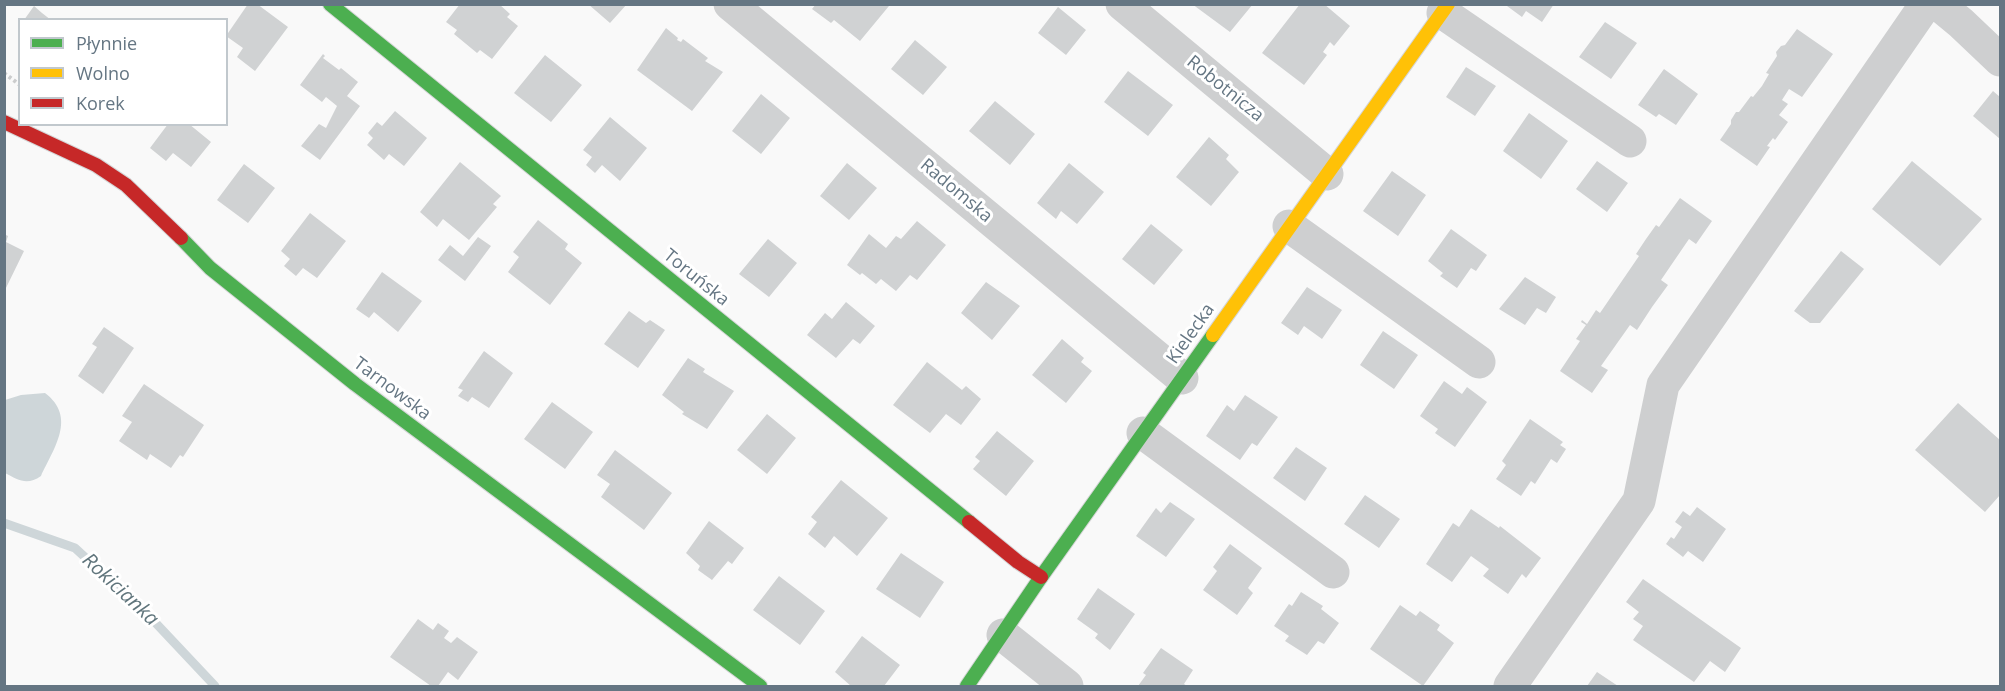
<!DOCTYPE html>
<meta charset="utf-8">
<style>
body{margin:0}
#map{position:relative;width:2005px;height:691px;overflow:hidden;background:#f9f9f9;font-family:"Open Sans",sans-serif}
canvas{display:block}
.frame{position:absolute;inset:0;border:6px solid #657683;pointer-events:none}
.legend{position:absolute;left:18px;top:18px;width:210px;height:108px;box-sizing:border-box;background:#fff;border:2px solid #c1c8cd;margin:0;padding:8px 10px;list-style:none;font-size:18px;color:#657683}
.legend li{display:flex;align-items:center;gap:12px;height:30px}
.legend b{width:30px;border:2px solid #c1c8cd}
</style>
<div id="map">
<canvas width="2005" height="691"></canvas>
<div class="frame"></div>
<ul class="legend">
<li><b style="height:8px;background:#4caf50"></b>Płynnie</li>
<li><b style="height:8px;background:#ffc107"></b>Wolno</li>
<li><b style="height:8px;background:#c62828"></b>Korek</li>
</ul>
</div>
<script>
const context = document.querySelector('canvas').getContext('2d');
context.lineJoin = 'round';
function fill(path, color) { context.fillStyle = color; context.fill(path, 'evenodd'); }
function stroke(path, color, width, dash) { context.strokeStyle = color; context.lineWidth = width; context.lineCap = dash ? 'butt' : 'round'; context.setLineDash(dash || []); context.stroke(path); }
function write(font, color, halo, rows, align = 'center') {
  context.font = font + ' "Open Sans",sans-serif'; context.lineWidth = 6; context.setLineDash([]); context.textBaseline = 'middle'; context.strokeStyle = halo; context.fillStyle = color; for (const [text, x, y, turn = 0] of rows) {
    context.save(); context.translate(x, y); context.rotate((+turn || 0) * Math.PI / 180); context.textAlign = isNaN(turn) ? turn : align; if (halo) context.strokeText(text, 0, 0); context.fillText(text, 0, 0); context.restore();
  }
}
const water = new Path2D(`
 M45,393C77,417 54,448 41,476C27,486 18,480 5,473V400L21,395Z`);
const stream = new Path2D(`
 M4,523L75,548L151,618L215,686`);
const building = new Path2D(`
 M248,4H257L288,27L255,71L237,57L243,48L226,36Z
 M460,4H499L510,14L507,17L518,26L492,59L480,50L477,53L454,34L457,30L446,22Z
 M588,4H627L610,23Z
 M816,4H887L889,6L860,41L834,20L831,23L812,9Z
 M1192,4H1253L1230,32Z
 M1300,4H1324L1350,26L1334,46L1330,42L1323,52L1327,55L1304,85L1262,53Z
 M1508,4H1554L1542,22L1526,11L1522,17L1507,6Z
 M34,6L42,13L51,20H24Z
 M1058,7L1086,30L1066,55L1038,33Z
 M1605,22L1637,43L1611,79L1579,57Z
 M666,28L678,38L677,40L681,42L683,39L708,58L705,61L723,72L692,111L637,70Z
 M1797,29L1833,54L1802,97L1789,89L1782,100L1788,104L1779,115L1788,122L1775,140L1773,138L1767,146L1770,147L1757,166L1720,140L1731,124V120L1736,112H1739L1751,96L1753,97L1762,86L1769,74L1766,73L1777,56L1776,52L1781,46L1785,45Z
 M915,40L947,67L923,95L891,69Z
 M323,54L325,56L323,58L339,70L341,68L358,82L347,96L360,106L320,160L301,146L319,124L326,128L337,106L326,97L322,102L300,85Z
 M545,55L582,85L551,122L514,93Z
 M1466,67L1496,86L1475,116L1446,97Z
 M1664,69L1698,94L1676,125L1659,114L1656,117L1638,105Z
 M1128,71L1173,105L1148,136L1104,102Z
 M1993,91L2000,97V139L1973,116Z
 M761,94L790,118L761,154L732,131Z
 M995,101L1035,134L1010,165L969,131Z
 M395,111L427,138L404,166L389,154L384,160L367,145L373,138L368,133L377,122L382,126Z
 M1529,113L1568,141L1541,179L1503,151Z
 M610,117L647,148L620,181L602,165L595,173L586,165L592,157L583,150Z
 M168,124H189L211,142L191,167L173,153L166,161L150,148Z
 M1209,137L1229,155L1226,159L1239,172L1211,206L1176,177Z
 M1597,161L1628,183L1607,212L1576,189Z
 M1912,161L1982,219L1940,266L1872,209Z
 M460,162L501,196L493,204L497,207L469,240L443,219L437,227L420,212Z
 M847,163L877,188L849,220L820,196Z
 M1069,163L1104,192L1077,224L1061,211L1056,219L1037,203Z
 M244,164L275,188L248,223L217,200Z
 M1392,171L1426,195L1398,236L1363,211Z
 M1680,198L1712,221L1696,244L1689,239L1661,280L1668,285L1652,307L1637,330L1630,325L1601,366L1608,370L1592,393L1560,371L1580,341L1576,339L1586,325L1581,322L1582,320L1587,324L1596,310L1600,313L1639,256L1636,254L1646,239L1656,225L1659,227Z
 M310,213L346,241L317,278L303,268L296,276L284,266L290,259L281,251Z
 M538,220L568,244L565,249L582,263L550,305L508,272L519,257L513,252Z
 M917,221L946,245L917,280L910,275L896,291L881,279L876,284L862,273L860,275L847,265L869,234L886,248L896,236L901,239Z
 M1151,224L1183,250L1154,285L1122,259Z
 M1451,229L1487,255L1476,271L1471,268L1457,288L1440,276L1443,273L1428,261Z
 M4,234L8,236L6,242L24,251L5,290Z
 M478,237L491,246L465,281L438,260L450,245L463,256Z
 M768,239L797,263L769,297L739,274Z
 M1841,251L1864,269L1820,323H1810L1794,311Z
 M382,272L422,301L398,332L374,312L369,318L356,309Z
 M1525,277L1556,297L1546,313L1537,308L1525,325L1499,309Z
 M986,282L1020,306L992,340L961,313Z
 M1307,287L1342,310L1322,339L1304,326L1298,335L1281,323Z
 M846,302L875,326L860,344L853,339L836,358L807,335L825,313L832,319Z
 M629,311L646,323L650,320L665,330L638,368L604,344Z
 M104,327L134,348L103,394L78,376L97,347L92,344Z
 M1383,331L1418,355L1394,389L1360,365Z
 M1062,339L1084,358L1081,362L1092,371L1066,403L1032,375Z
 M484,351L513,373L489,408L472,397L468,402L458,396L463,390L458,388Z
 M688,358L705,369L703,372L734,391L707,429L682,414L684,412L662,395Z
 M927,362L962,390L966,386L981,399L961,425L946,414L930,433L893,405Z
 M1444,381L1462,394L1467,387L1487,402L1455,447L1435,433L1438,429L1420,416Z
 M144,384L204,425L183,457L180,455L171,468L150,454L147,460L119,441L132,422L122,416Z
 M1245,395L1278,417L1257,446L1252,443L1240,460L1206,436L1227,405L1234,411Z
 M552,402L593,432L565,469L524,439Z
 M1958,403L2000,440V495L1985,512L1915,450Z
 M767,414L796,438L767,474L737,450Z
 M1530,419L1563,442L1560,445L1566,449L1557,463L1551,459L1535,484L1531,481L1521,496L1496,479L1506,465L1502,461Z
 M997,431L1034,461L1006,496L973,469L980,461L975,457Z
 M1296,447L1327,468L1305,501L1273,478Z
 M615,450L672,493L644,530L601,497L610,484L597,475Z
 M841,480L888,518L857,556L834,536L825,548L808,534L817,522L811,517Z
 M1365,495L1400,519L1379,548L1344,524Z
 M1170,502L1195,519L1166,557L1136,536L1156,508L1161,513Z
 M1697,507L1726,529L1703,562L1688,551L1683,557L1666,544L1671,537L1674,539L1682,527L1675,522L1683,511L1690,516Z
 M1471,509L1499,528L1500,526L1541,558L1526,578L1522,574L1508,594L1483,576L1489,569L1471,556L1452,582L1426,564L1453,523L1459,527Z
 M709,521L744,548L732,564L728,561L712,580L698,570L700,566L686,553Z
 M1230,544L1262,568L1248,588L1253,593L1237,615L1203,590L1217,571L1213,567Z
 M901,553L944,582L920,618L876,589Z
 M779,576L825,611L800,645L753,610Z
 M1643,579L1741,648L1725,672L1710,661L1694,682L1633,640L1643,626L1633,619L1639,612L1626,602Z
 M1098,588L1135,614L1110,650L1095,638L1098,634L1077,619Z
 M1301,592L1323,606L1321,609L1339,623L1324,644L1318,641L1307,655L1285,641L1289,636L1274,626L1289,604L1292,606Z
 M1400,605L1416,616L1420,611L1440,625L1437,630L1454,643L1423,686L1370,649Z
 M418,619L433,630L438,623L449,631L444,638L451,643L457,637L478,652L458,680L448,672L438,686H431L390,657Z
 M862,636L900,665L884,686H851L835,672Z
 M1161,648L1193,670L1184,684L1187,686H1138L1146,675L1143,673Z
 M1597,672L1618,686H1587Z`);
const path = new Path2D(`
 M4,73L20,85`);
const street = new Path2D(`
 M730,4L1182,378
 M1122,4L1327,174
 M1938,4L1961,23L2000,60
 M1443,13L1630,141
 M1289,226L1479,362
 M1143,433L1333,572
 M1003,635L1067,686
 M1510,686L1639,501L1663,385L1926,4`);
const fast = new Path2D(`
 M330,4L969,522
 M181,238L210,268L355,384L760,686
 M967,686L1041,577L1213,335`);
const slow = new Path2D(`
 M1213,335L1448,4`);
const jam = new Path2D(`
 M4,122L96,165L126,185L181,238
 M969,522L1018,562L1041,577`);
const streetNames = [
 ["Robotnicza",1225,89,39],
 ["Radomska",956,191,40],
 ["Toruńska",696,278,39],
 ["Kielecka",1191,334,-55],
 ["Tarnowska",392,389,37]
];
const waterNames = [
 ["Rokicianka",120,590,43]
];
fill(water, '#ced6d9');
stroke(stream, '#ced6d9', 9);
fill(building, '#d0d2d3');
stroke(fast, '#d5d6d7', 16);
stroke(slow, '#d5d6d7', 16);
stroke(jam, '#d5d6d7', 16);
stroke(path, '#cbcccd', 4, [3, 3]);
stroke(street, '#cecfd0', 33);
stroke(fast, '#4caf50', 14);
stroke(slow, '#ffc107', 14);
stroke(jam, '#c62828', 14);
write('18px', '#657683', '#fff', streetNames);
write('italic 20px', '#60757c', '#fff', waterNames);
</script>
